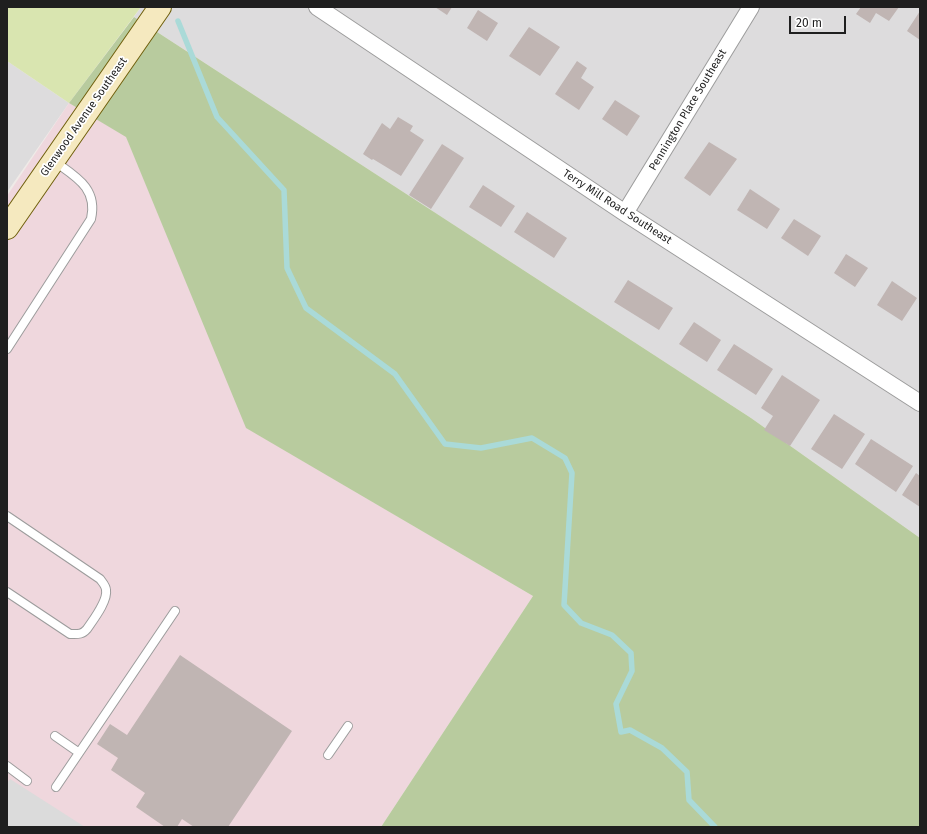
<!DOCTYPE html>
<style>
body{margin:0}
#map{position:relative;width:927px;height:834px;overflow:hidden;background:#efeae7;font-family:"Fira Sans",sans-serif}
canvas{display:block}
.frame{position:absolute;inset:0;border:8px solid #1f1f1f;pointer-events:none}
.scale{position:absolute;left:789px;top:16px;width:57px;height:18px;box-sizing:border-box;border:2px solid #1f1f1f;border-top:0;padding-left:5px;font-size:12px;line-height:14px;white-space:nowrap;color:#1f1f1f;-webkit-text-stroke:3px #fff;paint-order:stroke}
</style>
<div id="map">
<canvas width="927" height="834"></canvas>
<div class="frame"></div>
<div class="scale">20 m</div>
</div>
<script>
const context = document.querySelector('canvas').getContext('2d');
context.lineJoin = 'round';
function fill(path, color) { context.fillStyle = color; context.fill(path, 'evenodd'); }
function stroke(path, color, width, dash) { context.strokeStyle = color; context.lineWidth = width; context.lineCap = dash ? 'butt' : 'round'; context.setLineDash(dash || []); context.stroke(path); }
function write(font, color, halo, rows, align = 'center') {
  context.font = font + ' "Fira Sans",sans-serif'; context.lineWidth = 3.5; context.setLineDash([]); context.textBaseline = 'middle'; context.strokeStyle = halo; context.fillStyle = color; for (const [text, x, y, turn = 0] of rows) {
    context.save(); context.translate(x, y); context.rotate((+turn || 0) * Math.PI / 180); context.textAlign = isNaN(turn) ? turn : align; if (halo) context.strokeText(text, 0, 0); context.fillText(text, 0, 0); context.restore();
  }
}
const residential = new Path2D(`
 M141,7H920V538L751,418L134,17Z
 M7,61L69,103L7,192Z`);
const commercial = new Path2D(`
 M69,103L126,136L247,428L533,596L381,827H7V196Z`);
const grass = new Path2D(`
 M7,7H141L69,103L7,61Z`);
const forest = new Path2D(`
 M134,17L751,418L920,538V827H381L533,596L246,428L126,137L69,103Z`);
const parking = new Path2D(`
 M10,779L85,827H7V783Z`);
const stream = new Path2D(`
 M178,21L217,117L284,190L287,268L306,308L395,374L445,444L481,448L532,438L565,458L572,473L564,605L581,623L612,635L631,653L632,671L616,704L621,732L630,730L662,748L687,772L689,800L715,827`);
const building = new Path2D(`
 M435,7H452L447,15Z
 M861,7H899L889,21L876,13L870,23L856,14Z
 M478,10L498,23L487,41L467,28Z
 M920,11V40L907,31Z
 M529,27L560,47L540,76L509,56Z
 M577,61L587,68L581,78L594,87L579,110L555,94Z
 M615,100L640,116L627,136L602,119Z
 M398,117L413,126L410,131L424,140L401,176L373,159L372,160L363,154L382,123L390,129Z
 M709,142L737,159L710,196L684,178Z
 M442,144L464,158L431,209L409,195Z
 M483,185L515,206L501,227L469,207Z
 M750,189L780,209L767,229L737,210Z
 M527,212L567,238L554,258L514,232Z
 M794,219L821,236L808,256L781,238Z
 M846,254L868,268L855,287L834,273Z
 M628,280L673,308L659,330L614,302Z
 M892,281L917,298L902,321L877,305Z
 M694,322L721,340L707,362L679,344Z
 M734,344L773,369L756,395L717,370Z
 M782,375L820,400L790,446L764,430L773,416L761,408Z
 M834,414L865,434L842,469L811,449Z
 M871,439L913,466L896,492L855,464Z
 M916,473L920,476V507L902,495Z
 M180,655L292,731L228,827H194L182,819L177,827H165L136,807L145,793L111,770L118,758L97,744L110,724L127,735Z`);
const service = new Path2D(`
 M7,349L91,219C98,188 76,177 54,161
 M7,516L100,579C103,583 106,586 106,590C108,601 93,620 87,629C82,635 77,634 70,634L7,592
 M55,736L78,752
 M328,755L348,726
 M7,766L27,781
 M56,787L175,611`);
const minor = new Path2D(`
 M317,7L625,213L920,403
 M625,213L751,7`);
const secondary = new Path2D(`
 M7,228L160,7`);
const streetNames = [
 ["Pennington Place Southeast",688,110,-59],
 ["Glenwood Avenue Southeast",84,117,-55],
 ["Terry Mill Road Southeast",617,207,33]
];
fill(residential, '#dddcdd');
fill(commercial, '#efd7dd');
fill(grass, '#d9e5b0');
fill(forest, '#b8cb9e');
fill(parking, '#dbdbdb');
stroke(stream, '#aadad8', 5.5);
fill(building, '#c0b5b3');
stroke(service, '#9c9c9c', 10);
stroke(minor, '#9c9c9c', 18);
stroke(secondary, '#70600d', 24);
stroke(service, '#fff', 8);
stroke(minor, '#fff', 16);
stroke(secondary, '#f5e9bf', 22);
write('11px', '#1f1f1f', '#fff', streetNames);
</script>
